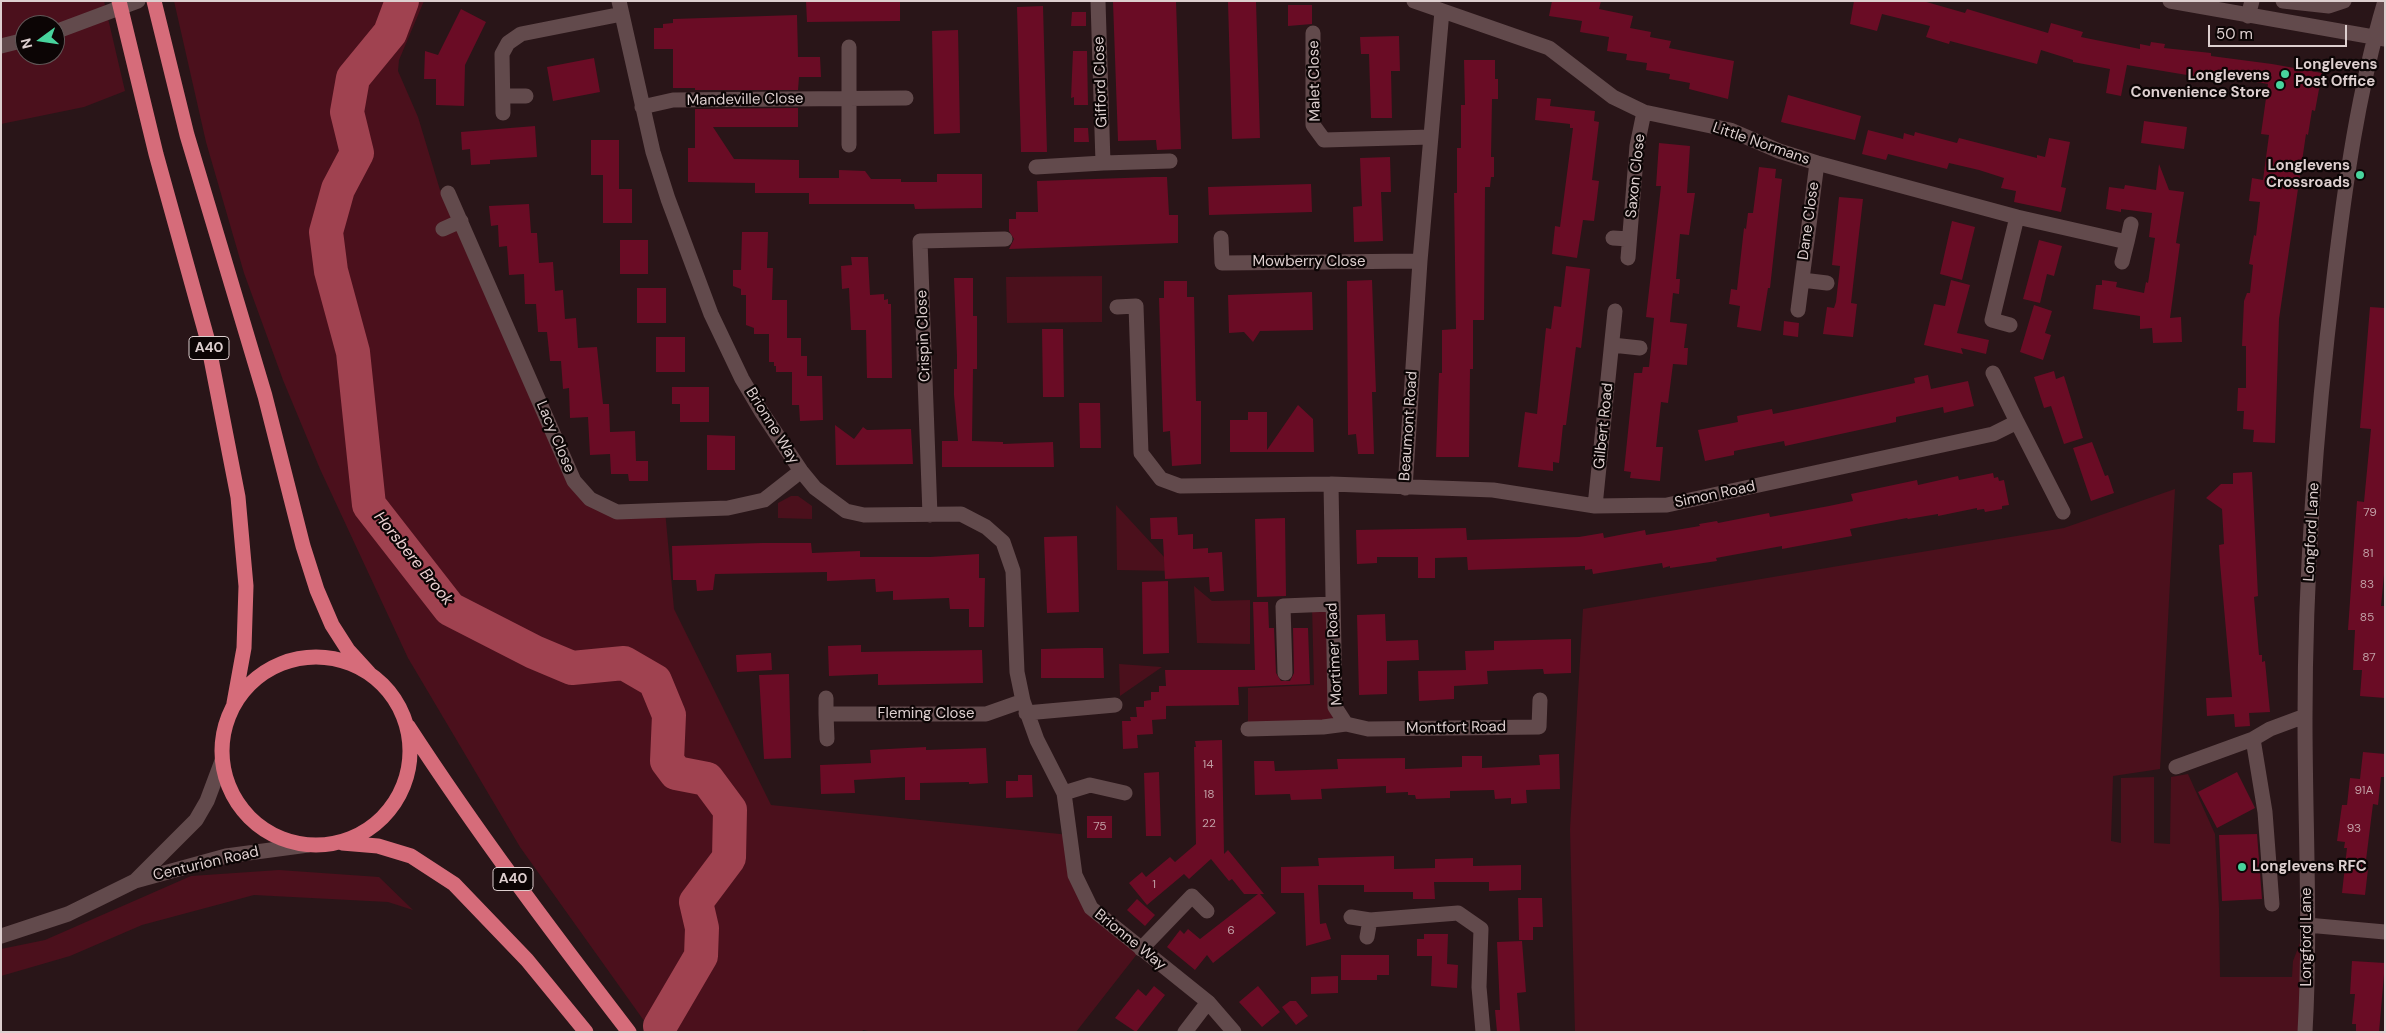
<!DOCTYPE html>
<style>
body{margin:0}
#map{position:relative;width:2386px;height:1033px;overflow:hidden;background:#291518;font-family:"DM Sans",sans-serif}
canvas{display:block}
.frame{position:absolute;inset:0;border:2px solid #ddcfcf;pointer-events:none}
.north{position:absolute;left:15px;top:15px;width:50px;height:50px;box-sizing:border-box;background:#0c0505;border:1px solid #605656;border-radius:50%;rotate:256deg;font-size:14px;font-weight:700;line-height:20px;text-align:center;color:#ddcfcf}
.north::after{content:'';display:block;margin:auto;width:18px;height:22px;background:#48d49d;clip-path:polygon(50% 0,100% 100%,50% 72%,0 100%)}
.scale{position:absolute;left:2208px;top:25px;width:139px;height:22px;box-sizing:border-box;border:2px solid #ddcfcf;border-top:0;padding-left:6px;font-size:15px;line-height:18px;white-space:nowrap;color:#ddcfcf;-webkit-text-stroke:4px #0c0505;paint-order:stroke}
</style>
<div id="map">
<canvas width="2386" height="1033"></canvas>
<div class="frame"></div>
<div class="north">N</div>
<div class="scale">50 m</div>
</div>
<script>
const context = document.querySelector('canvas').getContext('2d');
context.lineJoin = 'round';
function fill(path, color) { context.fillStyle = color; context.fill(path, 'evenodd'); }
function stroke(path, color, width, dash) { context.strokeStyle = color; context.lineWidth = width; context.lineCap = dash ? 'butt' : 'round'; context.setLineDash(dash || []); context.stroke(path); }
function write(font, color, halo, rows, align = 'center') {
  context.font = font + ' "DM Sans",sans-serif'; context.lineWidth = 4.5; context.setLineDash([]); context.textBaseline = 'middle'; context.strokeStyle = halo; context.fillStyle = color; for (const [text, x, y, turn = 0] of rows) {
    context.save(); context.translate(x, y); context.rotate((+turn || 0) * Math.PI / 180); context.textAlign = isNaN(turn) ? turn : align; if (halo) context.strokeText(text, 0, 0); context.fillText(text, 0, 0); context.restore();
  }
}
const green = new Path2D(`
 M1,1H104L125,91L84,107L1,124ZM25,25H55V55H25Z
 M174,1H424L399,60L398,71L418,117L440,190L448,193L574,481L617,511L665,510L674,609L771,805L1070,835L1091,908L1141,949L1076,1032H873L863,1030L862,1032H652L520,847L408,658L320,469L283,380L244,273L206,142Z
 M1102,276V322L1007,323L1006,277Z
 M2175,489L2160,769L2113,776L2111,841L2121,843V778L2154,777V843L2170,844L2171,777L2188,774L2215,834L2219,908L2220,977H2292L2293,961L2307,925L2305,1032H1575L1570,829L1583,609L2064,528Z
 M791,496H798L812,506V519L778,518V503Z
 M1116,505L1177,571L1117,570Z
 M1194,586L1212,601L1250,600V644L1197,643Z
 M1332,604L1335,707L1346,724L1248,729V688L1314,685L1312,605Z
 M1119,664L1162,667L1120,696Z
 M279,870L379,877L413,910L388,902L254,895L142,925L70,956L1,976V949L45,940L191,876Z`);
const river = new Path2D(`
 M402,1L390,33L353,78L347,112L357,153L338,189L326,232L331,271L353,352L369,505L450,609L534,652L572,668L624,663L655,681L669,715L667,761L676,773L707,779L730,810L729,858L696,902L702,928L701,956L660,1026`);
const building = new Path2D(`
 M806,1H900V21L807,22Z
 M1176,1L1181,149L1157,150L1156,140L1118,141L1113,2Z
 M1256,1L1260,138L1232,139L1228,2Z
 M1552,1H1601L1599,9L1633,16L1630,28L1651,32L1650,37L1671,41L1669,48L1734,61L1728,99L1689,89L1690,83L1669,79L1670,74L1646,70L1647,63L1626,60L1627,54L1607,51L1609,37L1580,32L1582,21L1549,16Z
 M1854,1H1923L1965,13L1967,9L2048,33L2051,23L2083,32L2081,37L2140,49V44L2150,46L2151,42L2165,44L2164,48L2211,53V56L2272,64L2322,73L2315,111L2312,110L2308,135L2306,134L2279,319L2275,443L2253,442L2254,430L2243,429L2244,411H2237L2238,388H2246V346H2242L2244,301L2247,293H2250L2253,265L2249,264L2254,235L2256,236L2260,202L2249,201L2252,178L2263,180L2269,135L2261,134L2268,84L2218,75L2217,80L2127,65L2121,96L2106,93L2110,69L2073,62V60L2041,50L2037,64L1950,41L1949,44L1926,37L1930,26L1882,14L1877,31L1850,24Z
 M1288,5H1312V24L1288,26Z
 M1043,6L1047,152H1021L1017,7Z
 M461,9L486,22L465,65L464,106L436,105V79H424L425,51L438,55Z
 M1072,12H1086V26H1071Z
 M797,15L798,57H820L821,77H799L798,90H695V88H673V49H654V28H663V24L673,23V19Z
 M958,30L960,133L934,134L932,31Z
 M1399,36L1400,71H1391L1392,118H1371L1369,54H1361L1360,37Z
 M1073,51H1087L1088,105H1074V97L1071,98Z
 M594,58L600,92L553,101L547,67Z
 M1464,60H1495V79H1498V99H1492L1491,157H1494V177H1491L1490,187H1485L1484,320H1473V369H1470L1469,457H1436L1439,373H1442V330L1456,329L1454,193H1457V148H1461V105H1465Z
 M1788,95L1861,116L1855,140L1781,122Z
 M1537,98L1551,99L1550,106L1595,111L1594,121L1599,122L1592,180L1599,181L1597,198L1594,221L1583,220L1577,258L1552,254L1555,226L1560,227L1573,128H1570V124L1535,120Z
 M798,108V127H713L734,159L799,160V178H839V170L865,171L871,179H901V182H937V174H982V208L915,209L914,204H809V193H755V183L688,182V148H695V109Z
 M2144,121L2187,127L2184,149L2141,143Z
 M535,126L537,157L490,160V164L471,165L470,149L462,150L461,132Z
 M1074,128H1088L1089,142H1074Z
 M1868,130L1903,139L1904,133L1914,136L1915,132L1957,143L1959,138L2037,158V155L2045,157L2049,138L2070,142L2061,187L2066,188L2061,212L2014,202L2016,191L2001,188L2004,178L1979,170L1949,163L1947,169L1888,154L1886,160L1862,154Z
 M591,140H619V189H632V223H603V175H591Z
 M1659,143L1690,146L1687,193H1695L1689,235L1680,234L1676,279H1680L1679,294L1673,293L1670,322L1687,324L1684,348H1688L1687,365L1673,364L1668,403L1661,402L1656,447H1663L1660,481L1630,478L1631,472L1624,471L1634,373H1642L1643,367H1649L1654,318L1646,317L1661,186H1656Z
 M1390,157L1391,192H1381L1383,241L1354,242L1353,207L1362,206L1360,158Z
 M2159,164L2169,190L2184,192L2176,243L2180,244L2170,318L2181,317L2182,342L2153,343L2152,328L2140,329V316L2093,309L2096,285H2102V280L2117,282L2116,287L2144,293L2146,282L2148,283L2155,238L2149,237L2152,213L2121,209V212L2106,209L2109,187L2124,189L2125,185L2156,190Z
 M1759,167L1776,169L1775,178L1782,179L1770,288H1768L1761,331L1737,327L1740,306L1729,304L1731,289L1737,290L1744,228L1746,229L1748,213H1753Z
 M1153,177H1167L1169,215H1178V243L1009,249L1014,239L1009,231V219H1016V212H1038L1037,181Z
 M1311,184L1312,212L1209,215L1208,187Z
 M1839,197L1863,199L1851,303L1857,304L1853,337L1823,334L1827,307L1834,308L1836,302L1840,266L1832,265Z
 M529,204L531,233H537L539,263L553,262L555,291L563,290L565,319L576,318L578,348L597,347L603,404H609L610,432L635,431L636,461H648V481H629L628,474H611L610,454L590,455L588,417L570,418L569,388L563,389L561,361H550L547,332H538L536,304H525L524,274L509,275L507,246L499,247L498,225L491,226L489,206Z
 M1952,221L1975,227L1962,280L1940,274Z
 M742,232H768L767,268H773L772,300H787V338H801V356H807V376H822L823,420L800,421L799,405H792V372H776V366H774V362H769V334H754V328L746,325V295H741V289L733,286V270H741Z
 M620,240H648V274H620Z
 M2039,240L2062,246L2054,276L2047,274L2040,303L2023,299Z
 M851,257H868L870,295L884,294V300L888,299V304H891L892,378H867L866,330H851L849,288L842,289L841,266L852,265Z
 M1566,266L1590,269L1581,348L1576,347L1566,425H1563L1559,463L1553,462V471L1518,467L1525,412L1537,414L1546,328L1551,329L1554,306L1561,307Z
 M954,278H973V316H977V369H973L972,441L1003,442V444L1053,442L1054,467H942V441H958L954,395V369H957V356Z
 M1372,280L1376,392H1372L1374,454H1358L1356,434L1348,435L1347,281Z
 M1951,280L1970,285L1957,333L1989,340L1986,354L1961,348L1963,354L1924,345L1934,304L1945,306Z
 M1164,281H1187V297H1194L1196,401H1201V464L1172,466L1170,431L1163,432L1159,298H1164Z
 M637,288H666V323H637Z
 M1312,292L1313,330L1260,331L1253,342L1244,332L1229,333L1228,295Z
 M2034,305L2052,311L2045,333L2051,335L2043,360L2020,352Z
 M2370,307L2385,308V564L2381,606H2385V698L2360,696L2362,670H2353L2355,630H2348L2357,501L2364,502L2371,429L2360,428Z
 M1784,321L1799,323L1798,337L1783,335Z
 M1042,329H1063L1064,397H1043Z
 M656,337H685V372H656Z
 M2054,371L2056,379L2064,376L2083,438L2064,444L2051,406L2044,408L2034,377Z
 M1928,375L1931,389L1968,381L1974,406L1944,413L1943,407L1896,417V422L1785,446L1784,441L1734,451V455L1705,461L1698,430L1738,422L1737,416L1772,409L1773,414L1812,406L1915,383L1914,378Z
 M672,387H709V422H680V404H672Z
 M1079,403H1100L1101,448H1080Z
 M1298,405L1313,419L1314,452H1230V420H1248V412H1267V450Z
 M835,425L854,439L863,427L867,430L911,429L913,464L836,465Z
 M707,435L735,436V470H707Z
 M2092,442L2105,476L2108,475L2114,493L2091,501L2073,448Z
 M2252,472L2258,596L2254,597L2259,655H2262V662L2265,661L2270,712L2249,713L2250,726L2235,727L2234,714L2207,716L2206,698L2232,697L2220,563L2219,545L2224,544L2222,509L2206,498L2221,484H2233V473Z
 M1993,473L1994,478L1998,477L1999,481L2004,480L2009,505L2002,506V509L1985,512L1984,509L1977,510V508L1938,516V514L1908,519L1907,518L1850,529L1852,536L1782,549V546L1716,558L1717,561L1670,568V566L1663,568L1662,563L1593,574L1592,569L1585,570V566L1468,570L1467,557L1435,558V578H1418V557H1377V563L1357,564L1356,530L1466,528L1467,540L1579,537L1603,533L1604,538L1645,530L1646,535L1700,526L1699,524L1717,521L1718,523L1769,513L1770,517L1829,506L1853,501L1851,494L1917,480L1918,485L1958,476L1959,480Z
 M1177,517L1178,535L1193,534V549L1208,548V553L1222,552L1224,591L1210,592L1209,577L1165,579L1163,539H1151L1150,518Z
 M1285,518L1286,596L1257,597L1255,519Z
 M1077,536L1079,612L1047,613L1044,537Z
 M762,543H811L812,553L860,551V557H930L979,554V578H985L984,627H969V609H950L949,598L893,600V591L876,592L875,579L827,581V572L715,574L713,590L697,591L696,580H673L672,546Z
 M1168,581L1169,653L1143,654L1142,582Z
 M1253,602H1268L1269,628H1274L1276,673L1281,681H1290L1294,673L1293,628H1308L1310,684L1238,687L1239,705L1166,706V719L1152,720L1153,734L1137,735L1138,748L1123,749L1122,721H1131L1130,717H1137L1136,707H1144V701L1151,700V692H1159V686H1166L1165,670H1255Z
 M1385,614L1386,641L1418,640L1419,660L1387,661V694L1359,695L1357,615Z
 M1571,639V673L1544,674L1543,669L1487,671L1488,684L1454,686V699L1419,701L1418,671L1466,670L1465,651L1494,650V641Z
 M861,645V652L982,650L983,683L878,685V674L829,676L828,646Z
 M1084,648H1103L1104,678H1041V649Z
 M771,653L772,670L737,672L736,655Z
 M789,674L791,758L764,759L759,675Z
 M1222,740L1224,854L1228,850L1264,894H1260L1276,913L1213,963L1207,955L1195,970L1167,947L1180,930L1184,934L1188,929L1200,939L1258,894H1244L1232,879L1229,881L1211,859L1189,879L1184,874L1147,905L1129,883L1142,872L1146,877L1170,857L1175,862L1196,844L1194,747H1196L1195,741Z
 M926,747V750L986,748L988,783L969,784V782L920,783V800H905V777L854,780L855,793L821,794L820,765L871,763L870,750Z
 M2363,752L2385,754V777H2381L2378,805L2373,804L2365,868L2368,869L2365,895L2342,893L2347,848H2344L2345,842L2337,841L2342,805H2347L2350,778L2360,779Z
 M1559,754L1560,789L1526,790L1527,803L1511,804V798L1495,799L1494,790L1450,791V798L1416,799L1415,795H1408V792L1386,793V786L1321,789L1322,799L1291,800L1290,794L1255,795L1254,761H1274L1275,771L1338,769L1337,759L1405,758V769L1462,767V756H1482V768L1540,765L1539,755Z
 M1159,772L1161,836H1146L1144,773Z
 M2237,772L2255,808L2217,828L2198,792Z
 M1018,775H1032L1033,797L1006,798V781H1018Z
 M1087,816H1112V838H1087Z
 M2257,834L2262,899L2222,901L2219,835Z
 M1394,856V869L1435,868V859L1473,858V866L1521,865V890L1489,891V882H1434L1435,899H1413V892H1364V885H1318L1320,924L1326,923L1331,939L1306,946L1304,893H1281V867L1319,866L1318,858Z
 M1518,898H1542L1543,927H1533V940H1519Z
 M1137,899L1155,915L1145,926L1127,910Z
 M1424,934H1448L1447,964L1458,965L1457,988L1431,986L1432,956H1417V939H1424Z
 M1522,941L1526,992L1517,993L1520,1032H1497L1495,1010H1500L1497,942Z
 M1341,955H1389V975H1377V980H1341Z
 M2352,961L2385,963L2379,1032H2356V1024H2352L2355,994H2350Z
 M1338,976V993L1311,994V977Z
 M1154,986L1165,995L1136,1032L1115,1018L1138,989L1146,996Z
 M1258,986L1280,1012L1262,1027L1239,1002Z
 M1290,1001H1296L1308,1016L1296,1025L1282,1007Z`);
const minor = new Path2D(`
 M619,1L653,152L668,199L711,314L742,379L761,411L801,471L815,488L846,511L864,515L961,514L986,527L1003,542L1013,571L1017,672L1023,701L1037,740L1064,793L1075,875L1091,908L1208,1002L1234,1032
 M1098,1L1103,163L1170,161
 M1414,1L1549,48L1613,97L1644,112L1730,130L1779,151L1817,163L2017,217L2127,242L2122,262
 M2170,1L2385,39
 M2283,1L2329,6L2344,1
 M2248,16L2252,1
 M55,32L138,1
 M1313,33V125L1324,140L1431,137
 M1,46L25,40
 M849,47V145
 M503,96H526
 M642,107L673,100L906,98
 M503,113L502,54L508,43L521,34L622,14
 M1036,167L1103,163
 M448,193L574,481L590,499L617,512L728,508L764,500L801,471
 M443,229L461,221
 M1221,238L1222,263L1420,261
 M1613,238L1629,239
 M2127,242L2131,224
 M1628,258L1637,146L1644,112
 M1802,280L1827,283
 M1117,307L1136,306L1141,453L1161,479L1180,486L1331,484L1493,490L1595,506L1667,505L1993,434L2017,422L2063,512
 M1798,310L1817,163
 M2010,325L1992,320L2017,217
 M1612,345L1640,348
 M1993,373L2017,422
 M1405,488L1420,261L1442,11
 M1595,506L1615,311
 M930,515L920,241L1005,239
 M1285,673L1283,606L1332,604
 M826,698V714
 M1026,713L1115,705
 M1346,724L1368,729L1539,727L1540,700
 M1248,729L1323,727L1346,724L1335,707L1331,484
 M827,739L826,714H986L1023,701
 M2176,767L2253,739
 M1064,793L1090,785L1125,793
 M136,880L196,820L207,801L222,761
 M2272,904L2265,812L2253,739L2270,729L2305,716
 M1351,917L1370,920L1458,913L1481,929L1479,987L1483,1032
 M2307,925L2385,932
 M1,936L68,914L135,881L226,856L308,845
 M1367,937L1370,920
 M1141,949L1192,896L1207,911
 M1185,1032L1208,1002
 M2305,1032C2311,928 2305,823 2305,719C2305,572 2316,424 2334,278C2345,185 2358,91 2385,1`);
const highway = new Path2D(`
 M119,1L156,154L207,338L238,497L246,586L244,648L234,703
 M154,1L187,135L265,396L303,546L317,590L332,625L348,650L369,673
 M222 751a94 94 0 1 1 188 0a94 94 0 1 1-188 0Z
 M408,726C477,832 552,932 629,1032
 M342,843L378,846L411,856L454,884L527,960L586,1032`);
const markers = [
 [2285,74,5,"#48d49d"],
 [2280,85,5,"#48d49d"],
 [2360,175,5,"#48d49d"],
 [2242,867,5,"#48d49d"]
];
const numberNames = [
 ["79",2370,513],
 ["81",2368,554],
 ["83",2367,585],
 ["85",2367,618],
 ["87",2369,658],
 ["14",1208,765],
 ["91A",2364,791],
 ["18",1209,795],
 ["22",1209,824],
 ["75",1100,827],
 ["93",2354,829],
 ["1",1154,885],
 ["6",1231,931]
];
const shields = [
 [209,348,40],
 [513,879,40]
];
const shieldNames = [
 ["A40",209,348],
 ["A40",513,879]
];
const poiNames = [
 ["Longlevens",2295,65],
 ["Post Office",2295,82],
 ["Longlevens",2270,76,"right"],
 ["Convenience Store",2270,93,"right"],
 ["Longlevens",2350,166,"right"],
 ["Crossroads",2350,183,"right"],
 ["Longlevens RFC",2252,867]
];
const streetNames = [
 ["Malet Close",1315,81,-91],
 ["Gifford Close",1101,82,-92],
 ["Mandeville Close",745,100,-1],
 ["Little Normans",1761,144,19],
 ["Saxon Close",1636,176,-84],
 ["Dane Close",1809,221,-82],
 ["Mowberry Close",1309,262],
 ["Crispin Close",924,336,-92],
 ["Brionne Way",772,426,58],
 ["Beaumont Road",1409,426,-86],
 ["Gilbert Road",1604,426,-84],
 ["Lacy Close",555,437,67],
 ["Simon Road",1715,495,-12],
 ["Longford Lane",2312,532,-87],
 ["Mortimer Road",1335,654,-93],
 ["Fleming Close",926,714],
 ["Montfort Road",1456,728,-1],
 ["Centurion Road",206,864,-13],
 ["Longford Lane",2307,937,-90],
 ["Brionne Way",1130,940,39]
];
const waterNames = [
 ["Horsbere Brook",413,559,51]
];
fill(green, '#4b101c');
stroke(river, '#a04250', 34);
fill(building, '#6a0c25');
stroke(minor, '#624a4c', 15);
stroke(highway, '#d66c7a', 15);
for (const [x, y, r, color] of markers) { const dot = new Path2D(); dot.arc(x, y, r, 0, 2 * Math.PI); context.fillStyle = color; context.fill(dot); stroke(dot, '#0c0505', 2); }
write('12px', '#c09ea4', null, numberNames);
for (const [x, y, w] of shields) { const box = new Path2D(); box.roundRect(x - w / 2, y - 11.5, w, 23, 4); context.fillStyle = '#0c0505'; context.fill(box); stroke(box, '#ddcfcf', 1); }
write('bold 14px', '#ddcfcf', null, shieldNames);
write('bold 15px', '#ddcfcf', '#0c0505', poiNames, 'left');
write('15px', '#ddcfcf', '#0c0505', streetNames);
write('italic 16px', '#edd2d4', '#0c0505', waterNames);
</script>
